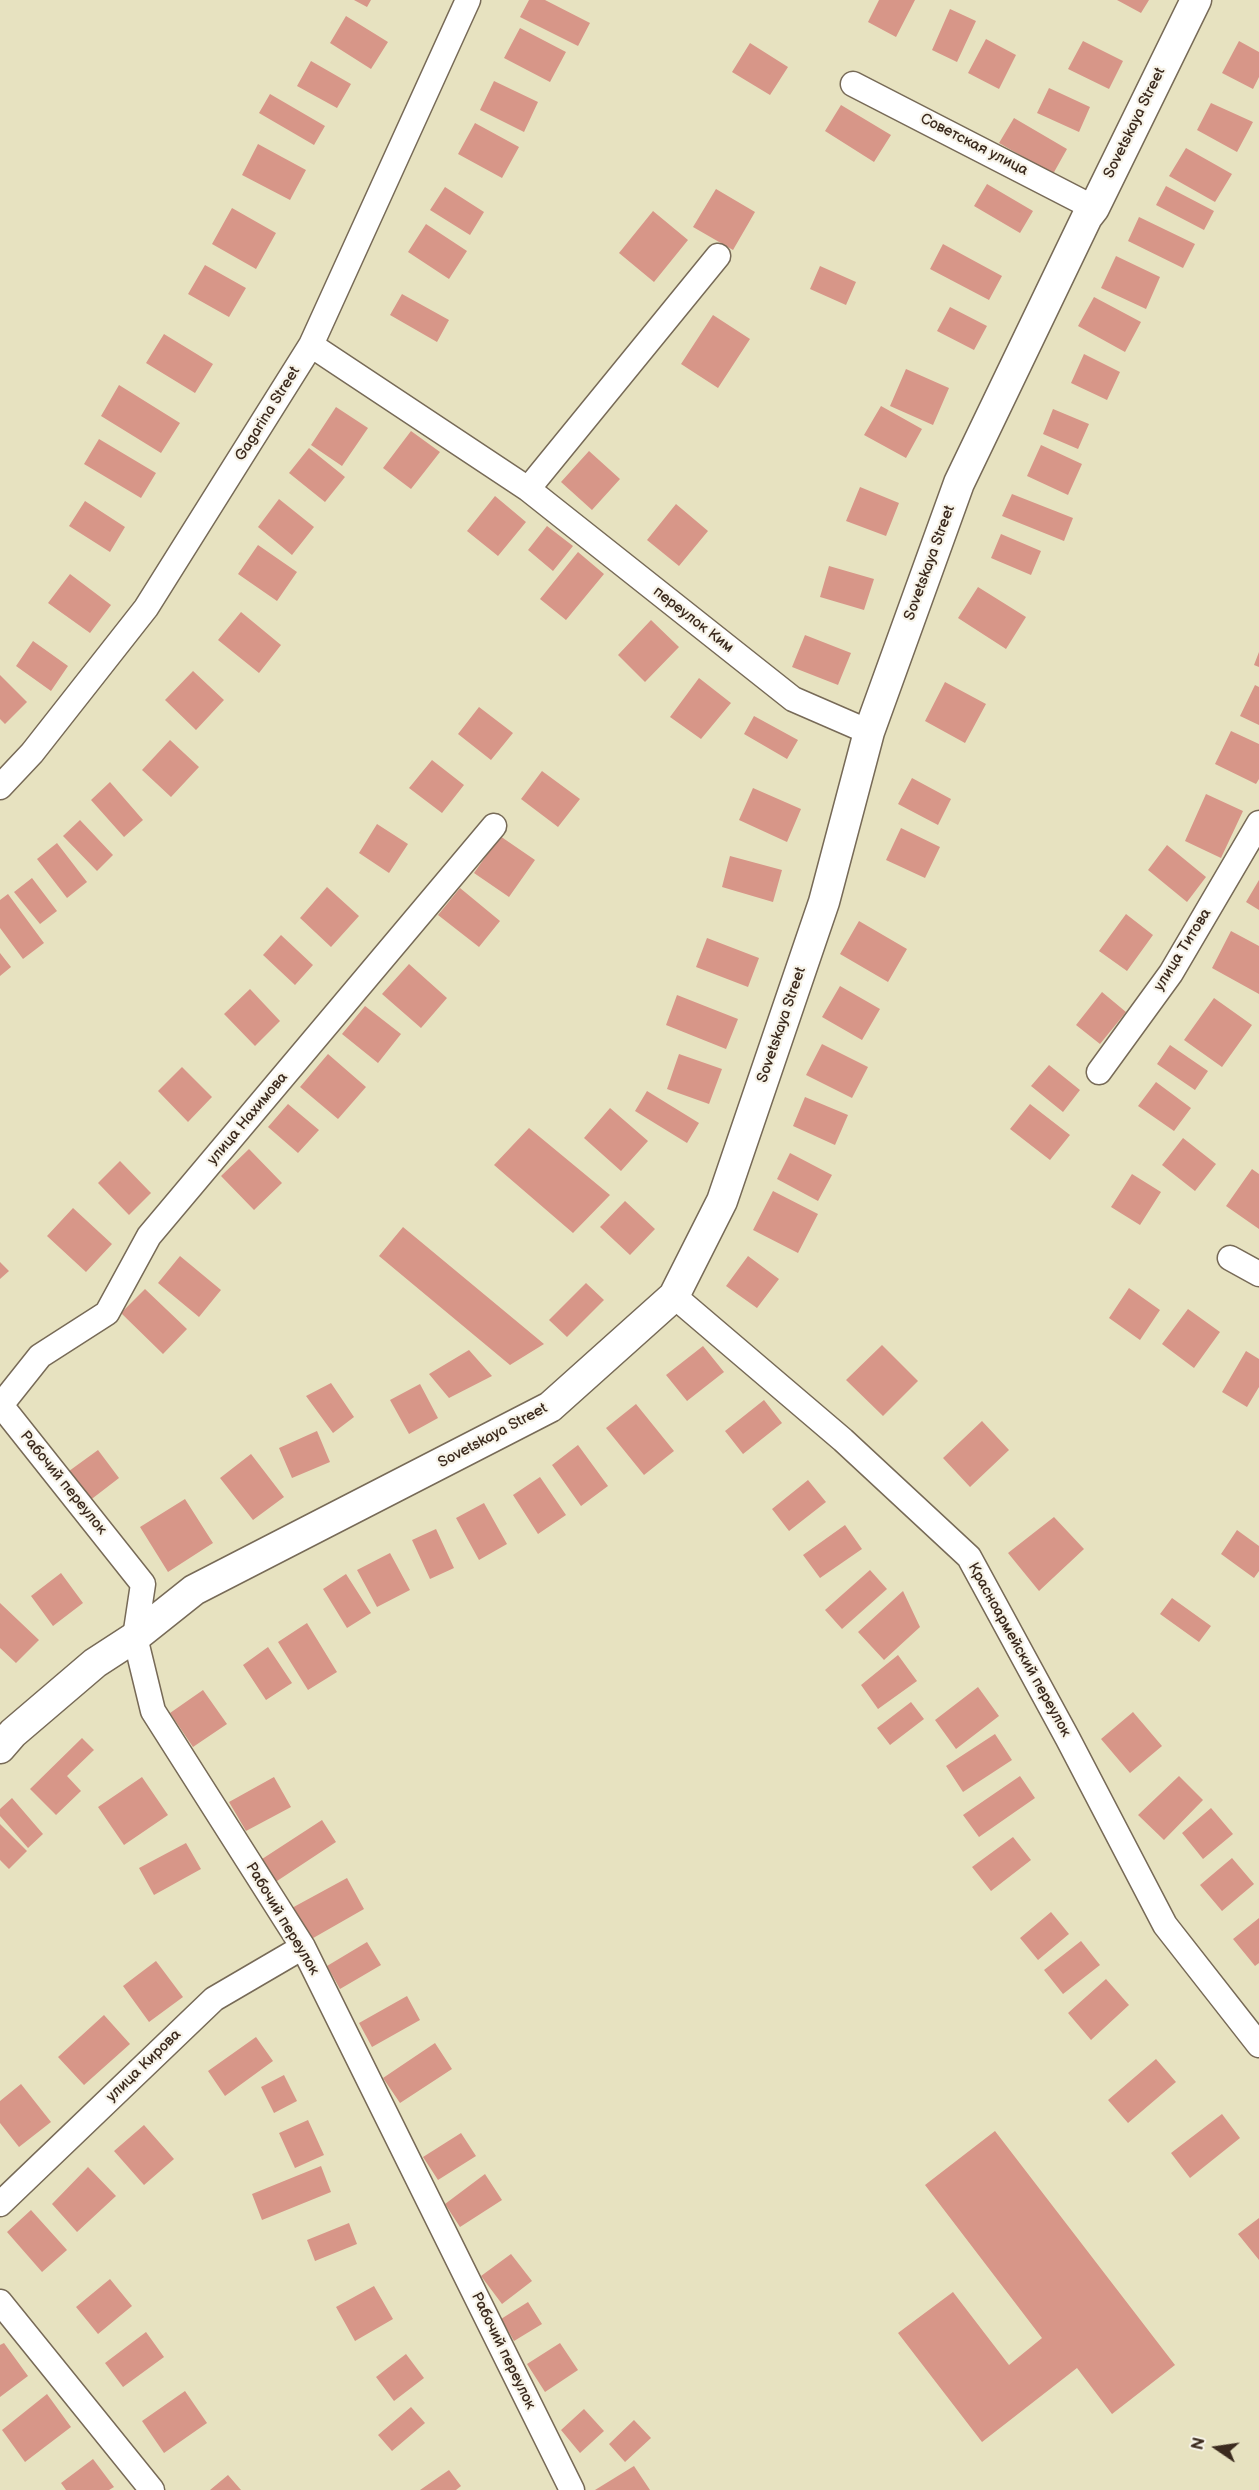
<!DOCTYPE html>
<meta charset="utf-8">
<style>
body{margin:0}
#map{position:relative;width:1259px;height:2490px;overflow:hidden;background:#e7e2c0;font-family:"Balsamiq Sans",sans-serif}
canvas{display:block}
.north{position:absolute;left:1187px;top:2418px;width:60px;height:60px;-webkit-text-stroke:4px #f7f3e8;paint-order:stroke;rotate:283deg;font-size:16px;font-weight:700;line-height:24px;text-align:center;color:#3b2a1e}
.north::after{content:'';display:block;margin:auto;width:21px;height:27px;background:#3b2a1e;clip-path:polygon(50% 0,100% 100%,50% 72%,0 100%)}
</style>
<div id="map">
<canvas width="1259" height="2490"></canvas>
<div class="north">N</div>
</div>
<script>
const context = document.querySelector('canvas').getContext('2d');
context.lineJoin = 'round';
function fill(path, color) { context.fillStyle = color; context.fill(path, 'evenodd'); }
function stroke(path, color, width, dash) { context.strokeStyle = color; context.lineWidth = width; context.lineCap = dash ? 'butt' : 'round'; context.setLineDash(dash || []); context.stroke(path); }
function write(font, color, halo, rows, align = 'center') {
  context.font = font + ' "Balsamiq Sans",sans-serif'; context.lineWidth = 4.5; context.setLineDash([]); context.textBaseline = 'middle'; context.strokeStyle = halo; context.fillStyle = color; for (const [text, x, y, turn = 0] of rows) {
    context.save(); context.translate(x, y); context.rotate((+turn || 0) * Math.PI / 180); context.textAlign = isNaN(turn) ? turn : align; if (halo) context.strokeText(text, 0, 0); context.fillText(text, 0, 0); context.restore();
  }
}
const building = new Path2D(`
 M354,0H371L367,7Z
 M529,0H545L590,23L578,46L520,17Z
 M879,0H915L896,37L868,22Z
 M1117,0H1149L1141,13Z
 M950,9L976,21L957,62L932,50Z
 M346,16L388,42L371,69L330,43Z
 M520,28L566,52L550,82L504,58Z
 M986,39L1016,55L999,89L968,73Z
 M1083,41L1123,61L1109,89L1068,69Z
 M1239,41L1259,52V77L1253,89L1222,73Z
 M750,43L788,67L770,95L732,72Z
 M311,61L351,84L337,108L297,86Z
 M494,81L538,102L524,132L480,110Z
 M1049,88L1090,107L1079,132L1037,113Z
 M270,94L325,126L314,145L259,113Z
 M1211,103L1253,122L1237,152L1197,130Z
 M841,105L891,135L874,162L825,131Z
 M1014,118L1067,149L1053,174L999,143Z
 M475,123L519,147L502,178L458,154Z
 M258,144L306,170L290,200L242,175Z
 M1186,148L1232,174L1215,202L1169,176Z
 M987,184L1033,211L1020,233L974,206Z
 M1166,186L1214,211L1204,230L1156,205Z
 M445,187L484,212L470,235L430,210Z
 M716,189L755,212L733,250L693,227Z
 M232,208L276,233L256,269L212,244Z
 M653,211L688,240L654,282L619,253Z
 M1139,217L1195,244L1183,268L1128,241Z
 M426,224L467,251L449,279L408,252Z
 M943,244L1002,276L989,300L930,269Z
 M1116,256L1160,277L1146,309L1101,288Z
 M205,265L246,288L229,317L188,294Z
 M820,266L856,282L846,305L810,289Z
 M402,294L449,320L437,342L390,315Z
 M1094,297L1141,322L1125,352L1078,326Z
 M950,307L987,326L974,350L937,331Z
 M713,315L750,339L718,388L681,364Z
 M164,334L213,364L195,393L146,363Z
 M1084,354L1120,372L1107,400L1071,383Z
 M906,369L949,388L933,425L890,406Z
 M119,385L180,423L161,453L101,416Z
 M881,406L922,429L906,458L864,435Z
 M336,407L368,428L342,466L311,445Z
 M1053,409L1089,424L1078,449L1043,434Z
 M411,431L440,452L411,489L383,468Z
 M99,439L156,473L141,498L84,464Z
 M1041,445L1082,464L1068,495L1027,476Z
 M309,448L345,477L325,502L289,473Z
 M589,451L620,479L592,510L561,482Z
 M860,487L899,503L886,536L846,521Z
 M1012,494L1073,518L1064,541L1002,516Z
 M495,496L526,522L498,556L467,531Z
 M279,499L314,527L292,555L258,527Z
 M85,501L125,527L110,552L69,526Z
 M676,504L708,531L679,566L647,540Z
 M547,526L573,546L553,571L528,550Z
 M1001,534L1041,551L1031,575L991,558Z
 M258,545L297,572L277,601L238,574Z
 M578,552L604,574L566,620L540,599Z
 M829,566L874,579L864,610L820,597Z
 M70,574L111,605L90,633L48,603Z
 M978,587L1026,617L1006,649L958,618Z
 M241,612L281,645L259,673L218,640Z
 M651,620L679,647L645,682L618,655Z
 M805,635L851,653L838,685L792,667Z
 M33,641L68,666L51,691L16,666Z
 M1259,652V667L1254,665Z
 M193,671L224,700L196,730L165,700Z
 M0,675L27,702L5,724L0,719Z
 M699,678L731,703L701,739L670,717Z
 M945,682L986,704L965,743L925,721Z
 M1255,685L1259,687V725L1240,716Z
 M479,707L513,733L491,760L458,734Z
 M754,716L798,740L787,759L744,734Z
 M1231,731L1259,744V779L1256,784L1215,764Z
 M170,740L199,767L171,797L142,770Z
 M432,760L464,785L442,813L409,788Z
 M542,771L580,799L558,827L521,799Z
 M912,778L951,799L938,825L898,804Z
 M110,782L143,820L124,837L91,800Z
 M753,788L801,809L787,842L739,820Z
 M1206,794L1243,811L1221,858L1185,841Z
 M80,820L113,855L97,871L63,836Z
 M377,824L408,844L389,873L359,853Z
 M901,828L940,847L925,878L886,860Z
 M500,836L535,860L509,897L474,873Z
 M57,843L87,882L67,898L37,859Z
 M1167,845L1206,877L1187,902L1148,870Z
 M730,856L782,870L773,902L722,887Z
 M32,878L57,911L40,924L14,892Z
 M1259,880V910L1246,902Z
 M327,887L359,916L331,947L300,918Z
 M460,888L500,921L479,947L438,915Z
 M8,894L44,943L23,959L0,928V900Z
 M1126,914L1153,935L1127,971L1099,951Z
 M859,921L907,949L888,982L840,954Z
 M1231,931L1259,946V994L1212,968Z
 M281,935L313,965L295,985L263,955Z
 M707,938L759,958L748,987L696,967Z
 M0,953L11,967L0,976Z
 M409,964L447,998L421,1028L382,994Z
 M840,986L880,1009L862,1040L822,1017Z
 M250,989L280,1021L255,1046L224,1014Z
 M1102,992L1126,1012L1100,1044L1076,1025Z
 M677,995L738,1019L726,1049L666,1025Z
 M1214,998L1252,1025L1222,1067L1184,1040Z
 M365,1006L401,1034L378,1063L342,1034Z
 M822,1044L868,1067L852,1098L806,1075Z
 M1170,1045L1208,1071L1195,1090L1157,1064Z
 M328,1054L366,1087L338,1119L300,1087Z
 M679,1054L722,1069L709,1104L667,1089Z
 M1049,1065L1080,1090L1063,1112L1031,1086Z
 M182,1067L212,1097L188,1122L158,1091Z
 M1156,1082L1191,1108L1174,1131L1138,1106Z
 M647,1091L699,1123L687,1143L635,1111Z
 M805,1097L848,1115L835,1145L793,1126Z
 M288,1104L319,1130L298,1153L268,1127Z
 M1030,1104L1070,1135L1050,1160L1010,1129Z
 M610,1108L648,1141L621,1171L584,1138Z
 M529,1128L610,1195L573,1233L494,1165Z
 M1183,1138L1216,1164L1195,1191L1162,1165Z
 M249,1149L282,1183L254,1210L221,1176Z
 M790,1153L832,1175L818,1201L777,1179Z
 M120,1161L151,1193L129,1215L98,1183Z
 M1252,1169L1259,1174V1229L1226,1206Z
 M1132,1174L1161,1192L1140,1225L1111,1207Z
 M773,1191L818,1214L798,1253L753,1230Z
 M625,1201L655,1229L630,1255L600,1227Z
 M73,1208L112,1244L86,1272L47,1236Z
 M403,1227L544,1344L510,1365L379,1256Z
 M180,1256L221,1290L199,1317L158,1283Z
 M748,1256L779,1279L757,1308L726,1286Z
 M0,1262L9,1271L0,1279Z
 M586,1283L604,1300L567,1337L549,1320Z
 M1129,1288L1160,1310L1140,1340L1109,1318Z
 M145,1289L187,1329L163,1354L121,1313Z
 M1188,1309L1220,1332L1194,1368L1162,1344Z
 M882,1345L918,1381L883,1416L846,1380Z
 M703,1346L724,1372L687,1401L666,1375Z
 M469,1350L492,1376L449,1398L429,1374Z
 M1246,1351L1259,1359V1387L1247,1407L1222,1392Z
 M331,1383L354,1417L333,1433L306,1396Z
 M420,1384L438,1418L409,1434L390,1400Z
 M764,1400L782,1423L743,1454L725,1431Z
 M636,1404L674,1451L644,1475L606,1428Z
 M982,1421L1009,1450L970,1487L943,1458Z
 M317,1431L330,1462L292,1478L279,1448Z
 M578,1445L608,1486L581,1506L552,1465Z
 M98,1450L119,1478L80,1508L58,1479Z
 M251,1454L284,1497L253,1520L220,1478Z
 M540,1477L566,1515L538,1534L513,1495Z
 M808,1480L826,1502L789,1531L772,1509Z
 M185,1499L213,1543L168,1572L140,1527Z
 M484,1503L507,1544L479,1560L456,1518Z
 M1054,1517L1084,1549L1039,1591L1008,1553Z
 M845,1525L862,1549L820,1578L803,1555Z
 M436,1529L454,1568L430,1579L412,1540Z
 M1237,1530L1259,1546V1571L1254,1578L1221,1554Z
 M390,1553L410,1590L377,1607L357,1570Z
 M870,1570L887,1589L842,1629L825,1610Z
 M61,1573L83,1603L53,1626L31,1596Z
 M346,1574L371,1613L347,1628L323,1589Z
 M903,1591L920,1627L884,1660L858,1632Z
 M1172,1598L1211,1626L1199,1642L1160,1614Z
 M0,1603L39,1640L16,1663L0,1648Z
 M307,1623L337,1672L308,1690L278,1642Z
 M268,1647L292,1683L266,1700L243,1665Z
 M898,1655L917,1681L878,1709L861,1685Z
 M978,1687L999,1716L956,1749L935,1720Z
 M203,1690L227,1724L193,1747L170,1713Z
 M911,1702L924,1719L890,1745L877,1728Z
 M1133,1712L1162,1746L1130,1773L1101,1739Z
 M995,1734L1012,1760L963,1792L946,1766Z
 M82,1738L94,1750L67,1776L81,1791L56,1815L30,1789Z
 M1020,1776L1035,1798L979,1837L963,1815Z
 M1179,1776L1203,1800L1164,1840L1138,1815Z
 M142,1777L168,1815L124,1845L98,1807Z
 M274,1777L291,1807L246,1831L229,1802Z
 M12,1798L43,1834L28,1848L0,1816V1809Z
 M1211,1808L1233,1834L1203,1859L1182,1833Z
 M322,1820L336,1842L274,1883L259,1861Z
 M0,1824L27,1851L9,1869L0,1860Z
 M1013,1837L1031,1860L991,1891L972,1867Z
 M186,1843L201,1869L154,1895L139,1868Z
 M1232,1858L1254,1884L1222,1911L1200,1885Z
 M347,1878L364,1909L308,1941L290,1909Z
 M1051,1912L1069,1934L1038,1960L1020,1938Z
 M1259,1918V1963L1255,1966L1233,1939Z
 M1081,1941L1100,1965L1063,1994L1044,1970Z
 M367,1942L381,1965L340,1989L327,1966Z
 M156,1961L183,1997L149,2022L123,1986Z
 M1106,1979L1129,2005L1091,2040L1068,2013Z
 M407,1996L420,2020L372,2047L359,2023Z
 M104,2015L130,2044L84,2085L58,2057Z
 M256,2037L273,2061L225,2096L208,2071Z
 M435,2043L452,2069L400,2103L383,2078Z
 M1156,2059L1176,2082L1128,2123L1108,2100Z
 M284,2075L297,2101L274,2113L261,2087Z
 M21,2084L51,2122L19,2147L0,2123V2101Z
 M1222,2114L1240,2138L1190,2178L1171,2153Z
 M308,2120L324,2155L295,2168L279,2133Z
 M144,2125L174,2159L144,2185L114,2151Z
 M995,2131L1175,2365L1112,2414L1077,2368L982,2442L898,2333L953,2292L1009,2365L1042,2338L925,2185Z
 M461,2133L476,2156L438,2180L423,2157Z
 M321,2166L331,2192L262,2220L252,2194Z
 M88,2167L116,2196L77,2232L52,2204Z
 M485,2174L502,2200L460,2227L445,2204Z
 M31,2210L67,2250L42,2272L7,2232Z
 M1259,2218V2260L1238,2234Z
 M349,2223L357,2244L315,2261L307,2240Z
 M511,2254L532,2281L502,2304L481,2276Z
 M110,2279L132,2306L98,2334L76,2307Z
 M374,2286L393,2319L355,2341L336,2307Z
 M528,2302L542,2324L514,2341L501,2319Z
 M146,2332L164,2357L123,2387L105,2363Z
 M4,2343L28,2376L0,2397V2345Z
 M560,2343L578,2370L545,2392L527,2364Z
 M406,2354L424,2378L394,2401L376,2377Z
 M185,2391L207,2423L164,2453L142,2421Z
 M47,2394L71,2427L25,2462L2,2430Z
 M411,2407L425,2423L392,2451L378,2435Z
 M584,2409L604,2431L580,2453L561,2430Z
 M634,2420L651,2438L625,2462L609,2444Z
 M93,2459L114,2487L109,2490H66L61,2483Z
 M634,2466L650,2490H595Z
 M449,2470L461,2486L456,2490H420Z
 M228,2475L241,2490H210Z`);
const minor = new Path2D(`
 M853,84L1094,208
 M311,345L528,489L793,699L869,732
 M528,489L718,256
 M0,787L32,753L146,608L311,345L468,0
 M1099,1072L1171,973L1259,823
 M1230,1258L1259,1274
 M674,1296L843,1440L969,1557L1068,1739L1165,1925L1259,2045
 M0,1404L143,1584L135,1637L153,1711L303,1947L572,2490
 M1,1405L40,1356L107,1313L149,1236L494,826
 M0,2204L214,1999L303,1947
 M0,2302L152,2490`);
const tertiary = new Path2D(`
 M0,1748L13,1733L95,1663L135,1637L194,1590L550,1407L674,1296L722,1201L824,902L869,732L959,483L1087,217L1094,208L1196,0`);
const streetNames = [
 ["Sovetskaya Street",1135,123,-64],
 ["Советская улица",974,145,27],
 ["Gagarina Street",268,414,-58],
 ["Sovetskaya Street",930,563,-70],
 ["переулок Ким",693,620,38],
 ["улица Титова",1183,950,-58],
 ["Sovetskaya Street",782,1025,-71],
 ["улица Нахимова",248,1119,-50],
 ["Sovetskaya Street",493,1436,-28],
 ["Рабочий переулок",63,1483,51],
 ["Красноармейский переулок",1019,1650,61],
 ["Рабочий переулок",282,1919,59],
 ["улица Кирова",144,2066,-44],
 ["Рабочий переулок",503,2351,64]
];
fill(building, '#d79688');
stroke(minor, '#776a57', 27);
stroke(tertiary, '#776a57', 33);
stroke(minor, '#fff', 24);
stroke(tertiary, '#fff', 30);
write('15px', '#3b2a1e', '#f7f3e8', streetNames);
</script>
